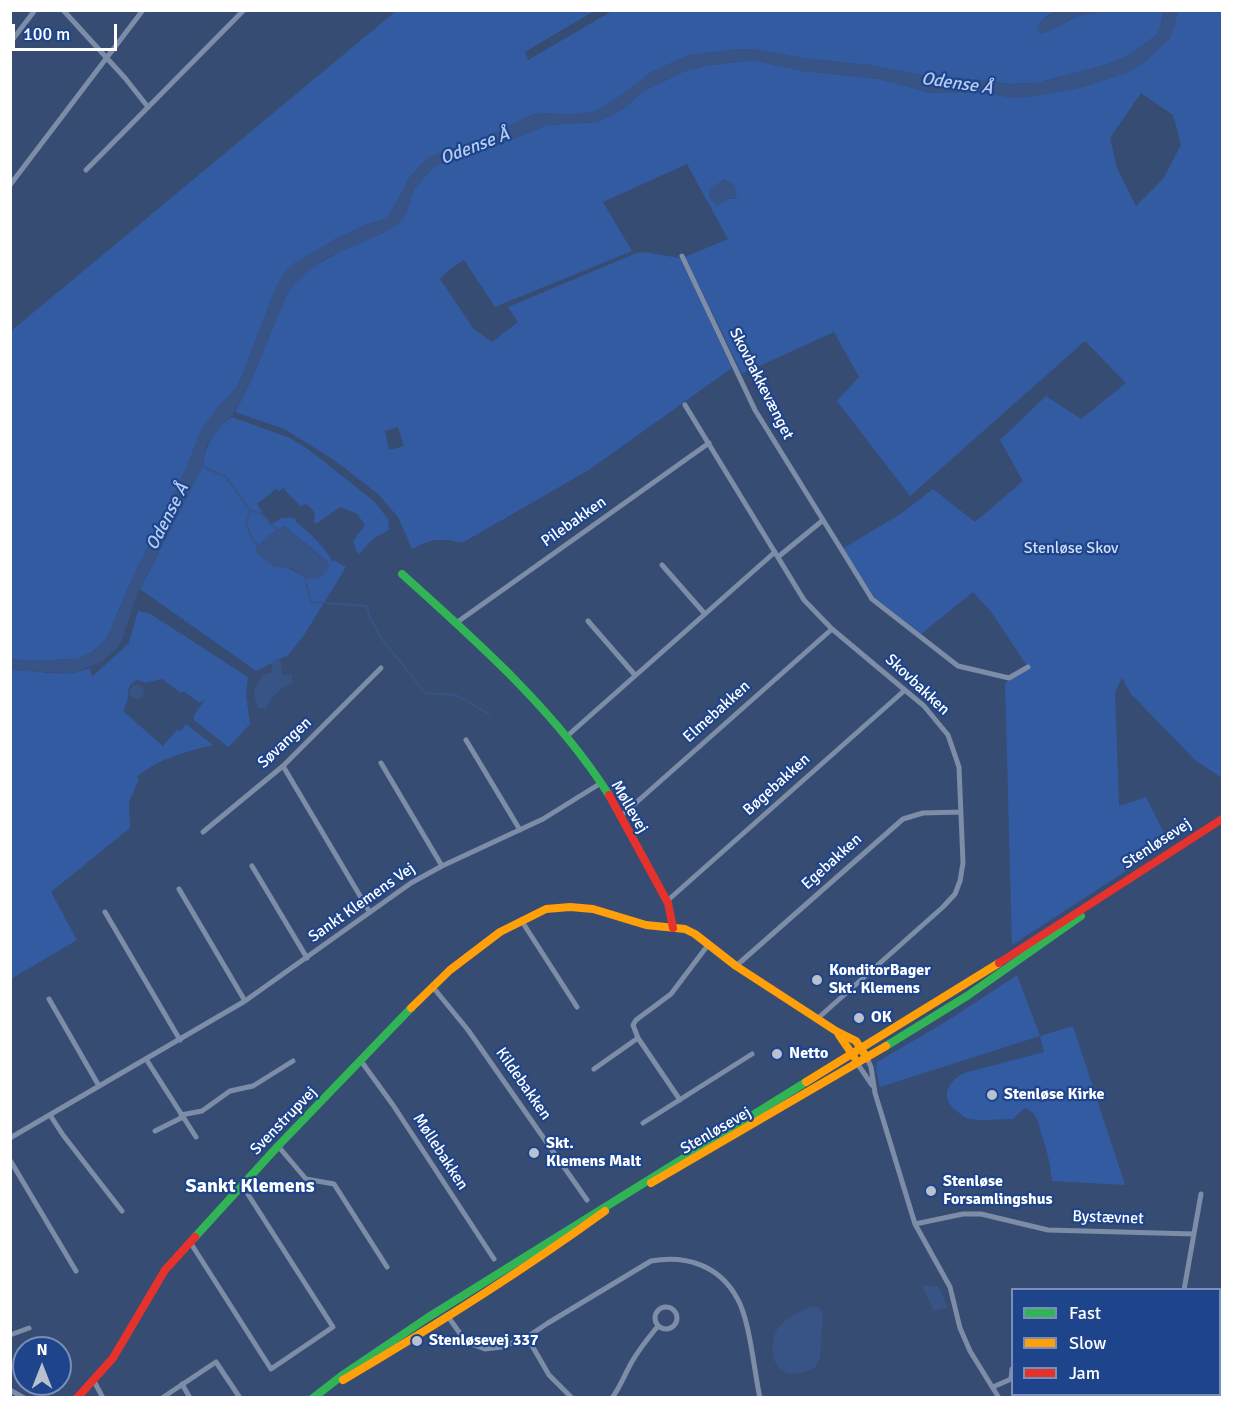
<!DOCTYPE html>
<meta charset="utf-8">
<style>
body{margin:0}
#map{position:relative;width:1233px;height:1408px;overflow:hidden;background:#364c72;font-family:Signika,sans-serif}
canvas{display:block}
.frame{position:absolute;inset:0;border:12px solid #fff;pointer-events:none}
.legend{position:absolute;left:1011px;top:1288px;width:210px;height:108px;box-sizing:border-box;background:#1e448b;border:2px solid #788fb9;margin:0;padding:8px 10px;list-style:none;font-size:18px;color:#fff}
.legend li{display:flex;align-items:center;gap:12px;height:30px}
.legend b{width:30px;border:2px solid #788fb9}
.north{position:absolute;left:12px;top:1336px;width:60px;height:60px;box-sizing:border-box;background:#1e448b;border:2px solid #788fb9;border-radius:50%;rotate:0deg;font-size:16px;font-weight:700;line-height:24px;text-align:center;color:#fff}
.north::after{content:'';display:block;margin:auto;width:21px;height:27px;background:#b9c0ce;clip-path:polygon(50% 0,100% 100%,50% 72%,0 100%)}
.scale{position:absolute;left:12px;top:24px;width:105px;height:27px;box-sizing:border-box;border:3px solid #fff;border-top:0;padding-left:8px;font-size:18px;line-height:21px;white-space:nowrap;color:#fff;-webkit-text-stroke:4px #1e448b;paint-order:stroke}
</style>
<div id="map">
<canvas width="1233" height="1408"></canvas>
<div class="frame"></div>
<ul class="legend">
<li><b style="height:8px;background:#30b455"></b>Fast</li>
<li><b style="height:8px;background:#ff9f0a"></b>Slow</li>
<li><b style="height:8px;background:#e5322d"></b>Jam</li>
</ul>
<div class="north">N</div>
<div class="scale">100 m</div>
</div>
<script>
const context = document.querySelector('canvas').getContext('2d');
context.lineJoin = 'round';
function fill(path, color) { context.fillStyle = color; context.fill(path, 'evenodd'); }
function stroke(path, color, width, dash) { context.strokeStyle = color; context.lineWidth = width; context.lineCap = dash ? 'butt' : 'round'; context.setLineDash(dash || []); context.stroke(path); }
function write(font, color, halo, rows, align = 'center') {
  context.font = font + ' Signika,sans-serif'; context.lineWidth = 4.5; context.setLineDash([]); context.textBaseline = 'middle'; context.strokeStyle = halo; context.fillStyle = color; for (const [text, x, y, turn = 0] of rows) {
    context.save(); context.translate(x, y); context.rotate((+turn || 0) * Math.PI / 180); context.textAlign = isNaN(turn) ? turn : align; if (halo) context.strokeText(text, 0, 0); context.fillText(text, 0, 0); context.restore();
  }
}
const green = new Path2D(`
 M396,11H594L525,52L528,60L612,11H1057L1043,18L1060,26C1088,4 1131,11 1164,11L1158,34L1129,55L1108,64L1037,83L1008,84L973,79L947,80L869,65L801,58L761,50L740,49L690,55L653,71L616,99L594,112L570,115L545,113L532,115L479,140L452,149L411,175L390,214L385,219L368,224L337,238L295,263L286,271L276,287L242,376L236,388L215,410L127,590L108,636L102,644L86,656L76,659L26,661L11,658V331Z
 M1177,11H1222V778L1195,760L1131,694L1122,678L1115,692L1119,806L1146,797L1169,843L1012,945L1005,683L1029,669L992,613L973,592L921,634L875,598L842,549L902,513L933,489L975,522L1023,481L1000,440L1046,396L1081,419L1126,383L1085,341L910,496L837,401L859,377L834,332L742,374L685,257L728,239L687,164L603,202L632,251L495,307L464,260L450,269L440,279L473,328L492,342L518,322L508,307L634,254L643,252L680,258L732,368L589,470L462,543C440,537 431,539 412,549L398,517L378,494L334,460L284,429L235,412L251,381L286,296L293,285L316,265L352,245L386,232L411,198L414,190L428,173L437,165L498,145L547,125L597,122L622,110L644,91L685,71L704,66L751,60L803,71L879,79L932,93H985L1015,98L1027,97L1083,87L1129,72L1143,63L1169,39L1175,25ZM1141,93L1173,115L1181,145L1163,179L1136,206L1117,168L1110,138ZM721,182L736,199H728L721,204L709,190ZM398,427L404,446L389,450L385,431Z
 M232,417L290,438L308,449L374,501L388,519L389,530L374,538L358,555L353,541L365,525L357,514L340,507L316,524L313,521L315,518L314,512L307,504L300,506L283,488L279,491L276,489L257,504L270,525L282,518H295L296,522C305,528 331,553 332,562L334,560L346,567L304,635L288,655L256,671L140,589L203,466C205,446 215,427 232,417ZM285,526L323,558L328,563L305,578C290,567 272,563 257,553L256,548L269,535Z
 M138,611L149,613L248,677L246,695L250,724L229,747L227,746L194,720V715L206,698L200,703L183,691L181,693L162,679L146,683L137,680C128,684 129,687 128,696C128,701 125,706 123,711L163,746L176,731L182,730L186,724L213,745C188,751 156,759 136,778L139,779L129,802L130,828L51,892L77,940L11,979V670C37,670 65,679 90,668L92,677L129,643Z
 M1017,975L1040,1036L1073,1026L1125,1185L1052,1181C1050,1166 1048,1152 1043,1139C1038,1126 1040,1114 1025,1108L1013,1119C999,1119 984,1121 970,1119C965,1119 962,1115 958,1112C939,1098 946,1083 964,1073L1044,1052L1040,1036L880,1087L876,1069L877,1062L947,1021Z`);
const water = new Path2D(`
 M1057,11V10L1104,11L1070,18L1060,26L1042,34L1038,32C1037,18 1049,18 1057,11Z
 M1164,11H1177L1175,25L1169,39L1143,63L1129,72L1083,87L1027,97L1015,98L985,93H932L879,79L803,71L751,60L704,66L685,71L644,91L622,110L597,122L547,125L498,145L437,165L428,173L414,190L406,215L398,224L386,232L328,257L316,265L293,285L286,296L251,381L232,416L226,420L209,441L206,447L203,466L136,596L122,640L117,648L100,663L76,672L64,673L11,670V658L26,661L76,659L96,650L108,636L136,570L182,478L200,432L215,410L236,388L242,376L276,287L286,271L295,263L337,238L368,224L385,219L390,214L411,175L428,157L479,140L532,115L545,113L570,115L594,112L616,99L653,71L690,55L740,49L761,50L801,58L869,65L947,80L973,79L1008,84L1037,83L1108,64L1129,55L1158,34Z
 M724,179L734,185L737,198L728,199L721,204L716,205L709,198V190Z
 M285,526L328,563L329,569L319,579L305,578L292,568L274,567L257,554L256,548L269,535Z
 M277,658L281,662L282,675H292V683C281,687 271,697 266,708H258C252,691 253,689 264,674L271,673L273,661Z
 M130 692a7 7 0 1 1 14 0a7 7 0 1 1-14 0Z
 M922,1286H938L948,1308L934,1311Z
 M810,1307H818L823,1312L820,1358L815,1368C807,1371 797,1375 788,1373C770,1369 769,1341 778,1328C786,1318 798,1312 810,1307Z`);
const stream = new Path2D(`
 M201,466L226,477L229,481L250,511L246,524L253,541L259,545
 M250,511L261,513L277,530
 M305,578L311,602L367,606L369,616L382,639L425,693L456,695L489,714`);
const street = new Path2D(`
 M63,10L125,78L148,107
 M10,43L35,10
 M86,170L244,10
 M10,185L143,10
 M682,256L755,410L872,599L958,666L1009,678L1028,667
 M685,405L804,600L832,629L924,706L948,735L959,767L963,863L960,881L955,894L943,907L817,1019
 M778,557L822,521
 M662,565L705,614
 M588,621L635,675
 M456,623L709,443
 M566,737L775,552
 M466,740L520,830
 M381,763L442,866
 M283,766L369,911
 M621,816L832,629
 M203,832L283,766L381,668
 M252,866L307,958
 M179,889L245,1001
 M667,901L905,690
 M105,912L180,1040
 M521,920L577,1007
 M736,966L903,819L923,813L961,812
 M432,986L468,1030L587,1200
 M49,999L99,1086
 M867,1058L871,1067L875,1093L915,1224L950,1287L960,1328L970,1351L999,1398
 M146,1059L196,1137
 M361,1061L393,1105L494,1259
 M857,1063L872,1085
 M594,1069L638,1038
 M680,1100L638,1038L633,1025L636,1020L671,994L708,945
 M50,1115L63,1135L122,1211
 M181,1115L202,1111L230,1091L253,1086L293,1061
 M643,1123L752,1054
 M155,1131L183,1117
 M10,1138L245,1001L411,883L442,866L543,819L601,783
 M278,1146L306,1179L334,1184L387,1267
 M10,1160L76,1271
 M915,1224L963,1214H981L1048,1230L1194,1234
 M190,1242L271,1369L333,1327L242,1185
 M1184,1290L1201,1194
 M655 1318a11 11 0 1 1 22 0a11 11 0 1 1-22 0Z
 M447,1315L466,1342L485,1349L502,1347L527,1337L548,1323L651,1261C686,1255 719,1265 737,1298C750,1320 754,1371 760,1398
 M10,1335L29,1328
 M527,1337L549,1375L572,1398
 M94,1381L103,1398
 M182,1384L190,1398
 M993,1387L1011,1379L1012,1369
 M10,1390L24,1398
 M1220,1390H1222
 M1174,1394L1175,1398
 M162,1398L216,1362L240,1398
 M612,1398C621,1386 625,1373 633,1360C640,1348 649,1337 658,1326
 M1190,1398L1201,1394`);
const fast = new Path2D(`
 M402,574C476,641 555,710 609,795
 M886,1046L967,996L1081,916
 M195,1237L278,1146L411,1008
 M313,1398L344,1374L427,1318L806,1082`);
const slow = new Path2D(`
 M411,1008L450,970L500,932L546,909L570,907L593,909L646,925L685,929L695,934L736,966L836,1031L856,1041L867,1058
 M839,1035L854,1057
 M806,1082L999,963
 M651,1183L886,1046
 M343,1380C433,1327 521,1272 605,1211`);
const jam = new Path2D(`
 M609,795L668,903L673,928
 M999,963L1222,819
 M77,1398L113,1358L165,1270L195,1237`);
const markers = [
 [817,980,6,"#b9c0ce"],
 [859,1018,6,"#b9c0ce"],
 [777,1054,6,"#b9c0ce"],
 [992,1095,6,"#b9c0ce"],
 [534,1153,6,"#b9c0ce"],
 [931,1191,6,"#b9c0ce"],
 [417,1341,6,"#b9c0ce"]
];
const streetNames = [
 ["Skovbakkevænget",761,384,63],
 ["Pilebakken",574,522,-35],
 ["Skovbakken",917,685,43],
 ["Elmebakken",717,712,-42],
 ["Søvangen",285,743,-43],
 ["Bøgebakken",777,785,-42],
 ["Møllevej",629,807,60],
 ["Stenløsevej",1157,844,-33],
 ["Egebakken",832,862,-42],
 ["Sankt Klemens Vej",362,903,-35],
 ["Kildebakken",523,1084,55],
 ["Svenstrupvej",284,1121,-46],
 ["Stenløsevej",716,1131,-30],
 ["Møllebakken",440,1152,57],
 ["Bystævnet",1108,1218,2]
];
const parkNames = [
 ["Stenløse Skov",1071,549]
];
const poiNames = [
 ["KonditorBager",829,971],
 ["Skt. Klemens",829,989],
 ["OK",871,1018],
 ["Netto",789,1054],
 ["Stenløse Kirke",1004,1095],
 ["Skt.",546,1144],
 ["Klemens Malt",546,1162],
 ["Stenløse",943,1182],
 ["Forsamlingshus",943,1200],
 ["Stenløsevej 337",429,1341]
];
const waterNames = [
 ["Odense Å",957,84,8],
 ["Odense Å",475,147,-21],
 ["Odense Å",168,517,-63]
];
const quarterNames = [
 ["Sankt Klemens",250,1187]
];
fill(green, '#325ba2');
fill(water, '#385386');
stroke(stream, '#385386', 2);
stroke(street, '#7d8da7', 5);
stroke(fast, '#30b455', 8);
stroke(slow, '#ff9f0a', 8);
stroke(jam, '#e5322d', 8);
for (const [x, y, r, color] of markers) { const dot = new Path2D(); dot.arc(x, y, r, 0, 2 * Math.PI); context.fillStyle = color; context.fill(dot); stroke(dot, '#1e448b', 2); }
write('16px', '#fff', '#1e448b', streetNames);
write('16px', '#cfdff9', '#1e448b', parkNames);
write('bold 16px', '#fff', '#1e448b', poiNames, 'left');
write('italic 18px', '#b6cdf3', '#1e448b', waterNames);
write('bold 20px', '#fff', '#1e448b', quarterNames);
</script>
